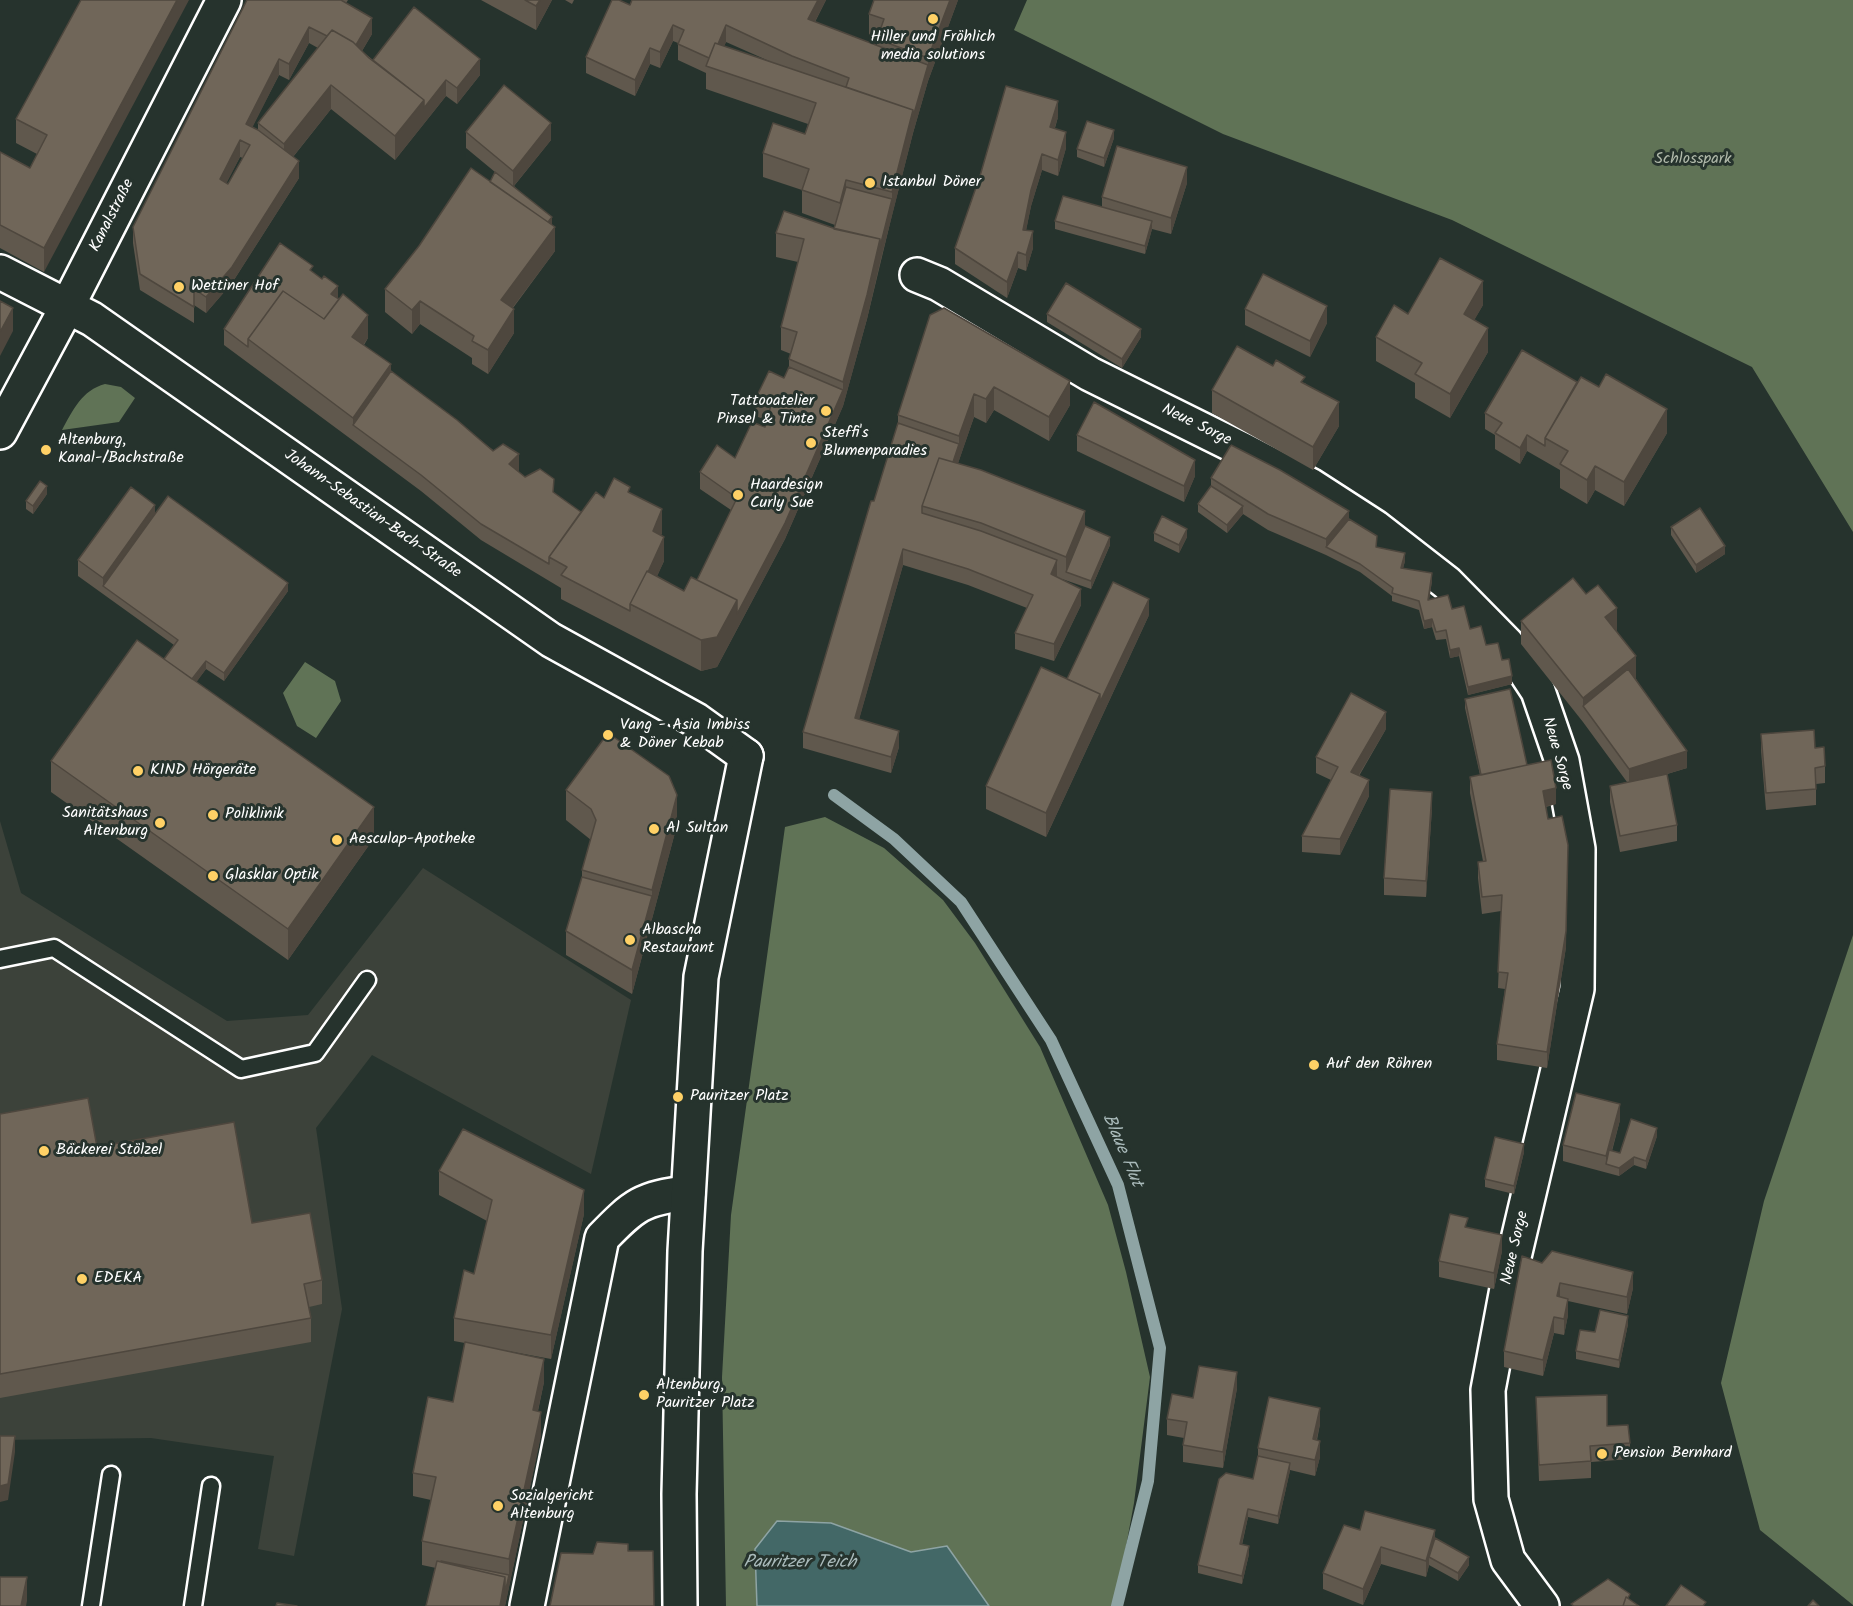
<!DOCTYPE html>
<meta charset="utf-8">
<style>
body{margin:0}
canvas{display:block;background:#26332d}
</style>
<canvas width="1853" height="1606"></canvas>
<script>
const context = document.querySelector('canvas').getContext('2d');
context.lineJoin = 'round';
function fill(path, color) { context.fillStyle = color; context.fill(path, 'evenodd'); }
function stroke(path, color, width, dash) { context.strokeStyle = color; context.lineWidth = width; context.lineCap = dash ? 'butt' : 'round'; context.setLineDash(dash || []); context.stroke(path); }
function write(font, color, halo, rows, align = 'center') {
  context.font = font + ' Kalam,sans-serif'; context.lineWidth = 6; context.setLineDash([]); context.textBaseline = 'middle'; context.strokeStyle = halo; context.fillStyle = color; for (const [text, x, y, turn = 0] of rows) {
    context.save(); context.translate(x, y); context.rotate((+turn || 0) * Math.PI / 180); context.textAlign = isNaN(turn) ? turn : align; if (halo) context.strokeText(text, 0, 0); context.fillText(text, 0, 0); context.restore();
  }
}
const built = new Path2D(`
 M0,821L21,893L227,1021L308,1015L423,868L631,1000L591,1174L372,1055L316,1128L342,1309L294,1556L258,1549L274,1456L151,1438L0,1440Z`);
const green = new Path2D(`
 M1027,0H1853V532L1752,367L1452,220L1223,134L1014,30Z
 M105,384L121,387L135,398L119,422L62,430C73,410 82,390 105,384Z
 M305,662L335,681L341,701L316,738L297,726L283,693Z
 M825,817L884,848L943,900L975,943L1040,1047L1108,1205L1126,1272L1150,1377L1134,1503L1115,1606H989L947,1546L911,1552L831,1523L755,1549L757,1606H726L722,1377L731,1215L785,827Z
 M1853,935V1605L1760,1530L1721,1383L1764,1201Z`);
const water = new Path2D(`
 M777,1521L831,1523L911,1552L947,1546L989,1606H757L755,1549Z`);
const stream = new Path2D(`
 M834,795L894,839L961,902L1051,1040L1118,1185L1160,1348L1148,1481L1117,1606`);
const lane = new Path2D(`
 M0,959L54,948L241,1069L315,1053L367,980
 M91,1606L111,1475
 M193,1606L211,1486`);
const street = new Path2D(`
 M0,272L92,319L551,640L696,720L746,756
 M917,275L939,284L1090,374L1243,450L1310,485L1375,527L1447,583L1507,644L1538,691L1562,761L1578,849L1577,989L1509,1278L1488,1390L1491,1499L1508,1560L1542,1606
 M0,432L68,305L224,0
 M527,1606L602,1238C634,1205 642,1198 688,1193`);
const secondary = new Path2D(`
 M680,1606L679,1494L685,1251L701,977L746,756`);
const wall = new Path2D(`
 M81,0L44,272L0,248V152L30,168L37,154L16,143V119Z
 M247,0H348L346,3L372,34L362,51L373,60L480,75L457,104L446,96L395,160L331,109L293,157L299,178L232,283L206,313L194,305V323L140,290L133,243V227ZM309,43L318,48L258,123V130L252,127L279,75L289,80ZM240,157L243,158L228,184L226,183Z
 M481,0H552L536,30Z
 M565,0H574L572,4Z
 M826,0L815,22L877,46V40L869,37V14L874,0H958L928,81L913,133L892,215L867,319L843,406L785,539L717,667L701,671L561,599V588L481,540L421,491L224,345V329L313,273L338,298L368,338L364,345L391,371L519,470L518,471L525,477L554,493L581,512L604,498L630,494L662,533L661,535L664,561L657,576L684,591L697,580L731,510L700,489V472L735,458L765,427L767,420L755,416V400L784,378L789,367V359L791,354L781,350V327L798,262L776,257V233L834,229L835,225L802,213V190L763,177V153L805,134L808,124L706,89V73L678,60V43L673,41L660,68L650,64L635,96L586,73V57L630,5ZM726,42L769,61L724,46Z
 M1058,117L1055,128L1066,148L1058,176L1042,170L1031,206L1026,230L1033,248L1026,271L1018,268L1007,298L955,264V248Z
 M466,132L551,140L514,186L552,225L555,251L513,308L514,333L488,374L472,364V358L420,324L412,334L385,312V289L490,182L495,172L466,148Z
 M1114,138L1104,167L1077,157V149Z
 M1187,183L1171,234L1152,229L1145,254L1055,229V221L1102,207V197Z
 M1483,305L1474,320L1488,352L1450,418L1415,398V383L1376,361V337L1408,314Z
 M1245,309L1327,323L1310,357L1245,325Z
 M1047,314L1141,337L1122,368L1047,322Z
 M930,315L1070,405L1049,441L994,410L986,423L974,417L958,463L1085,526L1110,545L1091,589L1062,579L1081,605L1054,661L1015,649V633L1027,608L968,585L903,565L859,719L899,747L891,773L803,748V732L898,423V415Z
 M1305,383L1339,426L1313,470L1212,413V390Z
 M1485,413L1667,433L1624,506L1595,490L1587,504L1560,488V470L1527,451L1520,464L1495,449V435L1485,429Z
 M1077,435L1195,476L1184,502L1077,451Z
 M1211,478L1349,519L1376,547L1405,561L1403,568L1432,581L1429,599L1452,609L1486,645L1502,660L1512,684L1468,695L1459,656L1450,658L1446,639L1436,640L1432,627L1424,629L1419,610L1392,601V596L1360,572L1326,555L1268,530L1243,514L1227,533L1198,512V504L1211,486Z
 M47,494L33,514L26,509V501Z
 M155,513L288,591L224,681L206,669L196,682L374,838L288,960L51,792V761L164,659L174,645L78,576V560Z
 M1671,527L1725,554L1696,573L1671,535Z
 M1154,533L1187,537L1179,553L1154,541Z
 M1149,615L1046,837L986,809V786L1067,679Z
 M1521,621L1617,632L1636,679L1687,768L1664,775L1677,825V841L1620,852L1610,802V786L1627,782L1583,722L1521,644Z
 M1465,699L1527,765L1556,804L1546,807L1566,947L1547,1068L1497,1060V1044L1505,989L1498,988L1501,911L1482,914L1478,878V862L1483,861L1470,793V777L1480,775L1465,708Z
 M1386,729L1359,776L1369,796L1340,855L1302,852V836L1331,780L1316,773V757Z
 M1761,734L1815,748L1825,766V783L1816,784V805L1766,810L1761,750Z
 M566,790L677,825L632,994L566,955V931L582,877V870L591,840L566,820Z
 M1432,808L1426,897L1384,895V878Z
 M0,1114L97,1147L252,1223L322,1280V1304L309,1307L311,1318V1342L0,1398Z
 M1620,1120L1612,1151L1620,1153L1657,1136L1646,1169L1634,1165L1619,1176L1563,1161V1145Z
 M1524,1152L1514,1194L1485,1187V1179Z
 M439,1171L584,1214L551,1359L502,1350L544,1382L538,1411L541,1435L505,1606H426L436,1568L422,1565V1541L431,1500L413,1496V1473L453,1402L465,1343L454,1341V1318L474,1274L487,1221L439,1195Z
 M1468,1227L1502,1251L1494,1289L1439,1277V1261Z
 M1542,1263L1633,1288L1627,1314L1568,1301V1315L1564,1335L1554,1333L1543,1376L1504,1367V1351Z
 M1628,1324L1619,1368L1576,1359V1351L1595,1332Z
 M1237,1388L1223,1468L1183,1462V1445L1184,1438L1167,1435V1419L1193,1398Z
 M1536,1397L1607,1426L1630,1443V1459L1591,1462V1478L1539,1481Z
 M1320,1424L1317,1440L1320,1457L1315,1476L1290,1470L1278,1524L1248,1517L1242,1545L1249,1554L1242,1584L1198,1573V1565L1253,1479L1258,1456V1448Z
 M1360,1530L1435,1538L1469,1565L1458,1581L1429,1565L1426,1577L1381,1564L1363,1605L1323,1589V1573Z`);
const shadedWall = new Path2D(`
 M177,0H189L44,272V248Z
 M540,0H552L536,30V6Z
 M818,0H826L808,35V19Z
 M950,0H958L928,81L913,133L880,263V247L892,199V192L913,110L928,65V58Z
 M372,18V34L353,66V50Z
 M673,25V41L660,68V52Z
 M726,25V42L714,69L711,59Z
 M309,27V43L289,80V64Z
 M650,48V64L635,96V80Z
 M279,59V75L246,140V124Z
 M480,59V75L457,104V88Z
 M446,80V96L395,160V136L424,100Z
 M331,85V109L284,168V144Z
 M1058,101V117L1050,143V127Z
 M551,123V140L513,187V171Z
 M1114,130V138L1104,167V158Z
 M1066,132V148L1058,176V160Z
 M240,140V157L220,196V179Z
 M1042,154V170L1031,206L1023,246V230L1031,190Z
 M299,161V178L232,283L206,313V297Z
 M1187,167V183L1171,234V218Z
 M846,180V203L840,226V203Z
 M552,217V225L541,233Z
 M1152,221V229L1145,254V246Z
 M555,227V251L501,323V300Z
 M1033,231V248L1026,271V255Z
 M880,239V263L867,319L843,406V382Z
 M1018,252V268L1007,298V282Z
 M1483,281V305L1464,338V314Z
 M338,286V302L331,294Z
 M420,301V324L412,334V310Z
 M1327,306V323L1310,357V341Z
 M13,308V331L0,356V332Z
 M514,309V333L488,374V350Z
 M368,315V338L352,360V337Z
 M1488,328V352L1450,418V394Z
 M1141,329V337L1122,368V359Z
 M391,364V388L353,425V441V418Z
 M1070,381V405L1049,441V417Z
 M994,387V410L986,423V399Z
 M843,390V406L785,539L717,667L701,671V640Z
 M974,394V417L953,478V462L959,444V436Z
 M1339,402V426L1313,470V447Z
 M1667,409V433L1624,506V482Z
 M1527,435V451L1520,464V448Z
 M519,454V470L509,480V464Z
 M1195,460V476L1184,502V486Z
 M1595,466V490L1587,504V480Z
 M47,486V494L33,514V506Z
 M155,505V521L103,586V594V578Z
 M1243,506V514L1227,533V525Z
 M662,509V533L653,554V531Z
 M1085,511V534L1066,572V557Z
 M1349,511V527L1326,547V555V539Z
 M1187,529V537L1179,553V545Z
 M664,537V561L642,610L633,606Z
 M1110,537V545L1091,589V581Z
 M1725,546V554L1696,573V565Z
 M903,549V565L855,734V718Z
 M1405,553V561L1401,576V568Z
 M1057,560V577L1051,574Z
 M1432,573V581L1428,608V600Z
 M288,583V591L224,681V673Z
 M1081,589V605L1054,661V644Z
 M1149,599V615L1046,837V813L1100,694Z
 M1617,608V632L1605,617Z
 M1432,619V627L1424,629V621Z
 M1459,648V656L1450,658V650Z
 M1636,656V679L1583,706V698Z
 M206,661V669L182,702V694Z
 M1512,676V684L1468,695V687Z
 M1386,712V729L1351,788V772Z
 M899,731V747L891,773V757Z
 M1687,751V768L1629,785V769Z
 M1369,780V796L1340,855V839Z
 M1556,788V804L1543,807V791Z
 M1432,792V808L1426,897V881Z
 M677,795V825L632,994V970L652,896V890Z
 M374,807V838L288,960V929Z
 M1568,861L1566,947L1547,1068V1052Z
 M1620,1104V1120L1608,1164H1606V1156Z
 M1657,1128V1136L1646,1169V1161Z
 M1524,1144V1152L1514,1194V1186Z
 M1634,1157V1165L1619,1176V1168Z
 M584,1190V1214L551,1359V1335Z
 M1502,1235V1251L1494,1289V1273Z
 M1633,1272V1288L1627,1314V1297Z
 M1560,1283V1299L1557,1296Z
 M1568,1299V1315L1564,1335V1319Z
 M1628,1316V1324L1619,1368V1360Z
 M1554,1317V1333L1543,1376V1360Z
 M544,1359V1382L533,1433V1410Z
 M1237,1372V1388L1223,1468V1452Z
 M1320,1408V1424L1313,1455V1439Z
 M541,1412V1435L505,1606H500L505,1577L509,1575V1559Z
 M15,1436V1452L8,1500L0,1502V1486Z
 M1320,1441V1457L1315,1476V1460Z
 M1290,1463V1471L1278,1524V1516Z
 M1248,1509V1517L1240,1552V1544Z
 M1435,1530V1547L1429,1557V1565L1426,1577V1561Z
 M1249,1546V1554L1242,1584V1576Z
 M1381,1547V1564L1363,1605V1589Z
 M1469,1557V1565L1458,1581V1573Z
 M27,1577V1601L26,1606H21Z`);
const building = new Path2D(`
 M81,0H177L44,248L0,225V152L30,168L47,135L16,119Z
 M247,0H341L372,18L356,45L353,42L332,30L327,36L309,27L289,64L279,59L246,124L258,130L299,161L232,267L206,297L194,289V307L140,274L133,227ZM240,140L250,145L228,184L220,179Z
 M525,0H540L536,6Z
 M612,0H619L630,5L632,0H818L808,19L928,65L913,117V110L846,87L849,78L792,56L726,25L718,44L715,43L709,58L678,44L684,30L673,25L660,52L650,48L635,80L586,57Z
 M874,0H950L928,58L877,39L884,19L869,14Z
 M414,7L480,59L457,88L446,80L424,108V100L373,60Z
 M332,30L353,42L369,58L424,100L395,136L331,85L284,144L258,123Z
 M715,43L913,110L892,192L846,180L840,203L802,190L809,169L763,153L773,123L805,134L816,103L706,66Z
 M504,85L551,123L513,171L466,132Z
 M1006,86L1058,101L1050,127L1066,132L1058,160L1042,154L1031,190L1023,230L1033,231L1026,255L1018,252L1007,282L955,248L980,176Z
 M1087,121L1114,130L1104,158L1077,149Z
 M1117,146L1187,167L1171,218L1102,197Z
 M471,168L555,227L501,300L514,309L488,350L472,341L474,336L420,301L412,310L385,289L419,246Z
 M495,172L552,217L548,222L490,182Z
 M846,187L892,199L880,247V239L834,229Z
 M1063,196L1152,221L1145,246L1055,221Z
 M784,211L833,228L880,239L867,295L843,382L789,359L797,332L781,327L804,239L776,233Z
 M280,243L313,266L310,270L322,279L324,276L338,286L331,294L339,299L324,319L283,291L248,339V347L224,329Z
 M1440,258L1483,281L1464,314L1488,328L1450,394L1415,374L1422,363L1376,337L1394,305L1408,314Z
 M1263,274L1327,306L1310,341L1245,309Z
 M1066,283L1141,329L1122,359L1047,314Z
 M283,291L324,319L343,294L368,315L352,337L391,364L353,418L248,339Z
 M0,301L13,308L0,332Z
 M944,308L1070,381L1049,417L994,387L986,399L974,394L959,436L898,415L930,315Z
 M1237,346L1273,366L1276,360L1305,377L1301,382L1339,402L1313,447L1212,390Z
 M1522,350L1577,382L1545,438V446L1527,435L1520,448L1495,433L1502,423L1485,413Z
 M789,367L843,390L785,523L737,614V600L697,580L737,498L700,472L717,445L735,458L752,422L765,427L771,405L755,400L769,371L784,378Z
 M391,371L457,420L493,451L503,444L519,454L509,464L525,477L540,469L554,479L553,492L581,512L549,557V564L481,524L421,475L353,425Z
 M1606,374L1667,409L1624,482L1595,466L1587,480L1560,464L1568,451L1545,438L1581,377L1599,387Z
 M1094,402L1195,460L1184,486L1077,435Z
 M898,423L959,444L953,462L939,458L922,506V513L981,531L1057,560L1051,574L1081,589L1054,644L1015,633L1033,595L968,569L903,549L855,718L899,731L891,757L803,732L871,501H874Z
 M1231,445L1280,470L1349,511L1326,539L1268,514L1211,478Z
 M939,458L981,470L1085,511L1066,557L981,523L922,506Z
 M614,478L630,487L628,492L662,509L653,531L664,537L648,572L647,571L630,604V611L561,575L567,567L549,557L596,492L604,498Z
 M40,481L47,486L33,506L26,501Z
 M1211,486L1243,506L1227,525L1198,504Z
 M131,487L155,505L103,578L78,560Z
 M168,496L288,583L224,673L206,661L192,679L164,659L178,640L103,586Z
 M1700,508L1725,546L1696,565L1671,527Z
 M1162,516L1187,529L1179,545L1154,533Z
 M1349,519L1377,536L1376,547L1405,553L1401,568L1432,573L1428,600L1448,595L1452,609L1464,606L1470,629L1481,626L1486,645L1498,643L1502,660L1509,659L1512,676L1468,687L1459,648L1450,650L1446,630L1436,632L1432,619L1424,621L1419,601L1392,593L1393,588L1360,564L1326,547Z
 M1085,526L1110,537L1091,581L1066,572Z
 M647,571L684,591L691,577L737,600L717,637L701,640L630,604Z
 M1573,578L1586,594L1598,585L1617,608L1605,617L1636,656L1583,698L1521,621Z
 M1113,582L1149,599L1100,702V694L1067,679Z
 M137,640L374,807L288,929L51,761Z
 M1041,667L1100,694L1046,813L986,786Z
 M1628,669L1687,751L1629,769L1583,706Z
 M1510,689L1527,765L1481,775L1465,699Z
 M1351,693L1386,712L1351,772L1369,780L1340,839L1302,836L1338,767L1316,757Z
 M1814,730L1815,748L1824,747L1825,766L1815,768L1816,789L1766,793L1761,734Z
 M608,733L669,776L677,795L652,890L582,870L596,820L591,809L566,790Z
 M1551,760L1556,788L1543,791L1548,819L1562,816L1568,845L1566,931L1547,1052L1497,1044L1508,973L1498,972L1502,895L1482,897L1478,862L1486,861L1470,777Z
 M1667,774L1677,825L1620,836L1610,786Z
 M1390,789L1432,792L1426,881L1384,878Z
 M582,877L652,896L632,970L566,931Z
 M1576,1093L1620,1104L1606,1156L1563,1145Z
 M88,1098L97,1147L234,1122L252,1223L310,1213L322,1280L304,1284L311,1318L0,1374V1114Z
 M1631,1119L1657,1128L1646,1161L1634,1157L1619,1168L1606,1164L1609,1150L1620,1153Z
 M463,1129L584,1190L551,1335L454,1318L464,1270L474,1274L492,1200L439,1171Z
 M1495,1137L1524,1144L1514,1186L1485,1179Z
 M1450,1214L1468,1218L1465,1227L1502,1235L1494,1273L1439,1261Z
 M1552,1251L1633,1272L1627,1297L1560,1283L1557,1296L1568,1299L1564,1319L1554,1317L1543,1360L1504,1351L1522,1256L1542,1263Z
 M1600,1310L1628,1316L1619,1360L1576,1351L1580,1330L1595,1332Z
 M465,1342L544,1359L533,1410L541,1412L509,1559L422,1541L436,1477L413,1473L428,1397L453,1402Z
 M1199,1366L1237,1372L1223,1452L1183,1445L1187,1422L1167,1419L1172,1394L1193,1398Z
 M1607,1395V1426L1628,1425L1630,1443L1590,1446L1591,1461L1539,1465L1536,1397Z
 M1269,1397L1320,1408L1313,1439L1320,1441L1315,1460L1258,1448Z
 M0,1436H15L8,1484L0,1486Z
 M1258,1456L1290,1463L1278,1516L1248,1509L1240,1544L1249,1546L1242,1576L1198,1565L1219,1479L1226,1473L1253,1479Z
 M1365,1511L1435,1530L1426,1561L1381,1547L1363,1589L1323,1573L1344,1525L1360,1530Z
 M1435,1538L1469,1557L1458,1573L1429,1557Z
 M597,1542L628,1544V1551H653L654,1606H550L561,1553L593,1554Z
 M437,1561L505,1577L500,1606H426Z
 M441,1561L509,1575L505,1593V1577L441,1562Z
 M0,1577H27L21,1606H0Z
 M1608,1579L1630,1594L1628,1598L1626,1597L1623,1606H1574L1571,1604Z
 M1681,1585L1706,1602L1703,1606H1666Z
 M1626,1597L1639,1606H1623Z
 M1813,1600L1819,1606H1808Z
 M277,1603L297,1606H276Z`);
const markers = [
 [933,19,6,"#ffd166"],
 [870,183,6,"#ffd166"],
 [179,287,6,"#ffd166"],
 [826,411,6,"#ffd166"],
 [811,443,6,"#ffd166"],
 [46,450,6,"#ffd166"],
 [738,495,6,"#ffd166"],
 [608,735,6,"#ffd166"],
 [138,771,6,"#ffd166"],
 [213,815,6,"#ffd166"],
 [160,823,6,"#ffd166"],
 [654,829,6,"#ffd166"],
 [337,840,6,"#ffd166"],
 [213,876,6,"#ffd166"],
 [630,940,6,"#ffd166"],
 [1314,1065,6,"#ffd166"],
 [678,1097,6,"#ffd166"],
 [44,1151,6,"#ffd166"],
 [82,1279,6,"#ffd166"],
 [644,1395,6,"#ffd166"],
 [1602,1454,6,"#ffd166"],
 [498,1506,6,"#ffd166"]
];
const poiNames = [
 ["Hiller und Fröhlich",933,38,"center"],
 ["media solutions",933,56,"center"],
 ["Istanbul Döner",882,183],
 ["Wettiner Hof",191,287],
 ["Tattooatelier",814,402,"right"],
 ["Pinsel & Tinte",814,420,"right"],
 ["Steffi's",823,434],
 ["Blumenparadies",823,452],
 ["Altenburg,",58,441],
 ["Kanal-/Bachstraße",58,459],
 ["Haardesign",750,486],
 ["Curly Sue",750,504],
 ["Vang - Asia Imbiss",620,726],
 ["& Döner Kebab",620,744],
 ["KIND Hörgeräte",150,771],
 ["Sanitätshaus",148,814,"right"],
 ["Altenburg",148,832,"right"],
 ["Poliklinik",225,815],
 ["Al Sultan",666,829],
 ["Aesculap-Apotheke",349,840],
 ["Glasklar Optik",225,876],
 ["Albascha",642,931],
 ["Restaurant",642,949],
 ["Auf den Röhren",1326,1065],
 ["Pauritzer Platz",690,1097],
 ["Bäckerei Stölzel",56,1151],
 ["EDEKA",94,1279],
 ["Altenburg,",656,1386],
 ["Pauritzer Platz",656,1404],
 ["Pension Bernhard",1614,1454],
 ["Sozialgericht",510,1497],
 ["Altenburg",510,1515]
];
const parkNames = [
 ["Schlosspark",1693,160]
];
const streetNames = [
 ["Kanalstraße",113,216,-63],
 ["Neue Sorge",1196,426,26],
 ["Johann-Sebastian-Bach-Straße",372,515,35],
 ["Neue Sorge",1556,754,74],
 ["Neue Sorge",1516,1248,-77]
];
const waterNames = [
 ["Blaue Flut",1121,1151,67],
 ["Pauritzer Teich",800,1564]
];
fill(built, '#3c423a');
fill(green, '#607356');
fill(water, '#436867');
stroke(water, '#8ea4a4', 1.5);
stroke(stream, '#8ea4a4', 12);
stroke(lane, '#fff', 21);
stroke(street, '#fff', 38);
stroke(secondary, '#fff', 38);
stroke(lane, '#26332d', 16);
stroke(street, '#26332d', 33);
stroke(secondary, '#26332d', 33);
fill(wall, '#60584d');
fill(shadedWall, '#4e473e');
fill(building, '#706659');
stroke(building, '#4e473e', 1.5);
for (const [x, y, r, color] of markers) { const dot = new Path2D(); dot.arc(x, y, r, 0, 2 * Math.PI); context.fillStyle = color; context.fill(dot); stroke(dot, '#26332d', 2); }
write('16px', '#fff', '#26332d', poiNames, 'left');
write('16px', '#b0b9aa', '#26332d', parkNames);
write('16px', '#fff', '#26332d', streetNames);
write('italic 18px', '#abb', '#26332d', waterNames);
</script>
